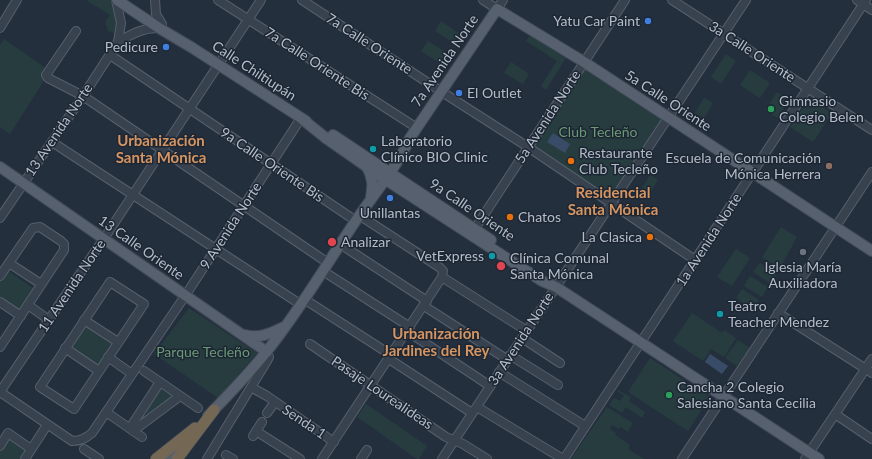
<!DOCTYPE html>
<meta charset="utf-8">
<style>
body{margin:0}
canvas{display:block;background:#242f3e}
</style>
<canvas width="872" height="459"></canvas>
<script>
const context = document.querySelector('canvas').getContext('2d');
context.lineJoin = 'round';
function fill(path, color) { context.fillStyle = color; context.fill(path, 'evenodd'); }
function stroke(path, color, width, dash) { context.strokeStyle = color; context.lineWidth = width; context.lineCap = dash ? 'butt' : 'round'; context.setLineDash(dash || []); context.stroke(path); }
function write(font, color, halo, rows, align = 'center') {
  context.font = font + ' Lato,sans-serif'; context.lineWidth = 3; context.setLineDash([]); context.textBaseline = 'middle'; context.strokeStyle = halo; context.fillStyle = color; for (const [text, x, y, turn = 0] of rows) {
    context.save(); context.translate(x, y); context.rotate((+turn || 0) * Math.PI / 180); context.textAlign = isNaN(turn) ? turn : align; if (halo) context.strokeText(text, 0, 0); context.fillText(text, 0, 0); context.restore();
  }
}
const green = new Path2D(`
 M86,0H111C120,7 117,24 117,34L108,31L105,22L110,15Z
 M441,21L460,34L454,43L435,31Z
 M530,35L566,58L546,90L541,86L557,61L526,41Z
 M4,39L50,71L10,134L0,127V45Z
 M428,41L447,53L441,64L421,51Z
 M726,54L736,61L721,84L711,77Z
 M511,62L529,74L523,84L504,73Z
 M588,68L663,115L662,123L615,194L607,198L538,151L534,140L581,69Z
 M750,70L770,83L760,98L740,85Z
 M777,92L789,100L777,118L765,110Z
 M704,98L713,103L704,118L695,113Z
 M810,99L832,113L813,142L790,127L807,101Z
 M650,175L658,180L648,196L640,191Z
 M781,227L797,237L791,248L787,246L791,248L780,268L762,257Z
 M736,249L750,258L732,286L717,277Z
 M760,263L777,274L771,284L753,272Z
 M7,270L34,289L19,311L0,298V281Z
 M750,276L768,287L762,297L744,286Z
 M742,289L759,300L753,309L736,298Z
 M189,308L257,353L218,398L154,354Z
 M692,313L722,333L713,347L724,330L736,338L724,357L711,349L703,361L673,341Z
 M86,325L114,343L99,367L71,348Z
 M738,340L750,348L737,366L725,358Z
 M650,358L710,397L688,431L628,392Z
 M161,389L171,395L173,399L138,425L140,417L144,418L147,413L145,409L157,390Z
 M618,390L631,397L629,401L645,412L642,418L626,407L622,413L609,405L614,398L620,401L624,396L617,391Z
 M366,404L427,446L419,459H417L357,417Z
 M607,407L633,423L628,432L620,427L619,429L612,425L610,429L616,433L615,435L630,445L628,449L644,459H571Z
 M9,437L29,450L23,459H0V451Z`);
const water = new Path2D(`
 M553,133L570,144L565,153L547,142Z
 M710,354L728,366L722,374L705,362Z`);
const minor = new Path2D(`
 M155,0L156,14L162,24
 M218,0L417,128
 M302,0L442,92L528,147L695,260
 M483,0L497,9L503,0
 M672,0L872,130
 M857,0L872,10
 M0,28L17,0
 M76,31L46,75L48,78L83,96L328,263
 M118,42C132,34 142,28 159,28
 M110,55L356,221
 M52,142L300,304
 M359,215L439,267L443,271L442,277
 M0,218L83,96L118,42L121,23L116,0
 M472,233L625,0
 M340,244L427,301
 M9,263L41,284
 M323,271L410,327
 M0,276L33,228L40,227L61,241L64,244V250L0,347
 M442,277L527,331
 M110,282L144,304L74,409L40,387Z
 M304,299L391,355
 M0,302L21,316
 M28,305L49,320
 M424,306L508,360
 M778,313L872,373
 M84,320L118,342
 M407,331L490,386
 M522,338L560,363
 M310,344L446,437L463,444L487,459
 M65,348L99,371
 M510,355L558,385
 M108,357L132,374
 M389,359L472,413
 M144,371L198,408
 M499,372L585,426
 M256,390L267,396L334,442
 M0,392L72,441C81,441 86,438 92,433L185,296L301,118
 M0,392L109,231L261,0
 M477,407L563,459
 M106,412L142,437
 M267,413L275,402
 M835,414L872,439
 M130,428L160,382
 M133,431L180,396
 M256,431L300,459
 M253,436L262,422
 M0,446L8,433L31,449
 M84,449L99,459
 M226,455L233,459
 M25,459L47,425
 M207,459L267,361L269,357L267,352
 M322,459L442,277
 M361,459L367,450
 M442,459L746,0
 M564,459L866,0
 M682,459L872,172
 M805,459L872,359`);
const major = new Path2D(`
 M117,0L159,28L191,47L306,121
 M301,118L327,139L380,176L542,281L556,287L819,459
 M333,135L491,240
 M0,167L267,352
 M367,167C373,178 373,185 371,197
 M245,335C260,339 271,333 284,327
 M208,416C228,395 249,374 267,351C301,309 328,261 359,216C377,190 397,167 410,138L497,9L584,62L872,251
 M169,459L185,441`);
const highway = new Path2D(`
 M156,459L195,428
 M177,459L214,410`);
const markers = [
 [648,21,4,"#3f7fe0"],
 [166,47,4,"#3f7fe0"],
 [459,93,4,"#3f7fe0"],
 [771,109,4,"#2e9e5b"],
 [373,149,4,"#0f9aa8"],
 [571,161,4,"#e8710a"],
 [829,166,4,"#8d6e63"],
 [390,198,4,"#3f7fe0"],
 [510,217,4,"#e8710a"],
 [650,237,4,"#e8710a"],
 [332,242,5,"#e0444e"],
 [803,252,4,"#6b7280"],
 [492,256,4,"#0f9aa8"],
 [501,266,5,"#e0444e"],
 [720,314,4,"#0f9aa8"],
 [669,395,4,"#2e9e5b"]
];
const poiNames = [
 ["Yatu Car Paint",640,21,"right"],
 ["Pedicure",158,47,"right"],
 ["El Outlet",467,93],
 ["Gimnasio",779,101],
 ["Colegio Belen",779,117],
 ["Laboratorio",381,141],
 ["Clínico BIO Clinic",381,157],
 ["Restaurante",579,153],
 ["Club Tecleño",579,169],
 ["Escuela de Comunicación",821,158,"right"],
 ["Mónica Herrera",821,174,"right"],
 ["Unillantas",390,213,"center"],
 ["Chatos",518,217],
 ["La Clasica",642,237,"right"],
 ["Analizar",341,242],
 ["VetExpress",484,256,"right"],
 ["Clínica Comunal",510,258],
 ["Santa Mónica",510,274],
 ["Iglesia María",803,267,"center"],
 ["Auxiliadora",803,283,"center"],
 ["Teatro",728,306],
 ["Teacher Mendez",728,322],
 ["Cancha 2 Colegio",677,387],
 ["Salesiano Santa Cecilia",677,403]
];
const streetNames = [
 ["7a Calle Oriente",369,44,33],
 ["3a Calle Oriente",752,52,33],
 ["7a Avenida Norte",445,61,-56],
 ["7a Calle Oriente Bis",317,64,33],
 ["Calle Chiltiupán",254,71,33],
 ["5a Calle Oriente",668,101,33],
 ["5a Avenida Norte",548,117,-57],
 ["13 Avenida Norte",59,130,-56],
 ["9a Calle Oriente Bis",272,165,34],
 ["9a Calle Oriente",472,210,34],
 ["9 Avenida Norte",231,226,-57],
 ["1a Avenida Norte",709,240,-57],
 ["13 Calle Oriente",141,248,35],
 ["11 Avenida Norte",72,286,-56],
 ["3a Avenida Norte",521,339,-57],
 ["Pasaje Lourealideas",382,393,34],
 ["Senda 1",304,422,34]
];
const parkNames = [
 ["Club Tecleño",598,132],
 ["Parque Tecleño",203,352]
];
const neighbourhoodNames = [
 ["Urbanización",161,141],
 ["Santa Mónica",161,158],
 ["Residencial",613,193],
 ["Santa Mónica",613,210],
 ["Urbanización",436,334],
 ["Jardines del Rey",436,351]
];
fill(green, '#263c3f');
fill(water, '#394c67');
stroke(minor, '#565f6c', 10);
stroke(major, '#414a57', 12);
stroke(highway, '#434c59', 12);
stroke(minor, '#38414e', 8);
stroke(major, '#56606e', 10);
stroke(highway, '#746855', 11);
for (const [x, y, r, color] of markers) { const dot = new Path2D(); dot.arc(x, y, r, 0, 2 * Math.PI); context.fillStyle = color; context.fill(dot); stroke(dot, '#1d2633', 1.5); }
write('14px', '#b4bcc9', '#1d2633', poiNames, 'left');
write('14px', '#b4bcc9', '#1d2633', streetNames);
write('14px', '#6b9a76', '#1d2633', parkNames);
write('bold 15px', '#d59563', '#1d2633', neighbourhoodNames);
</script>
